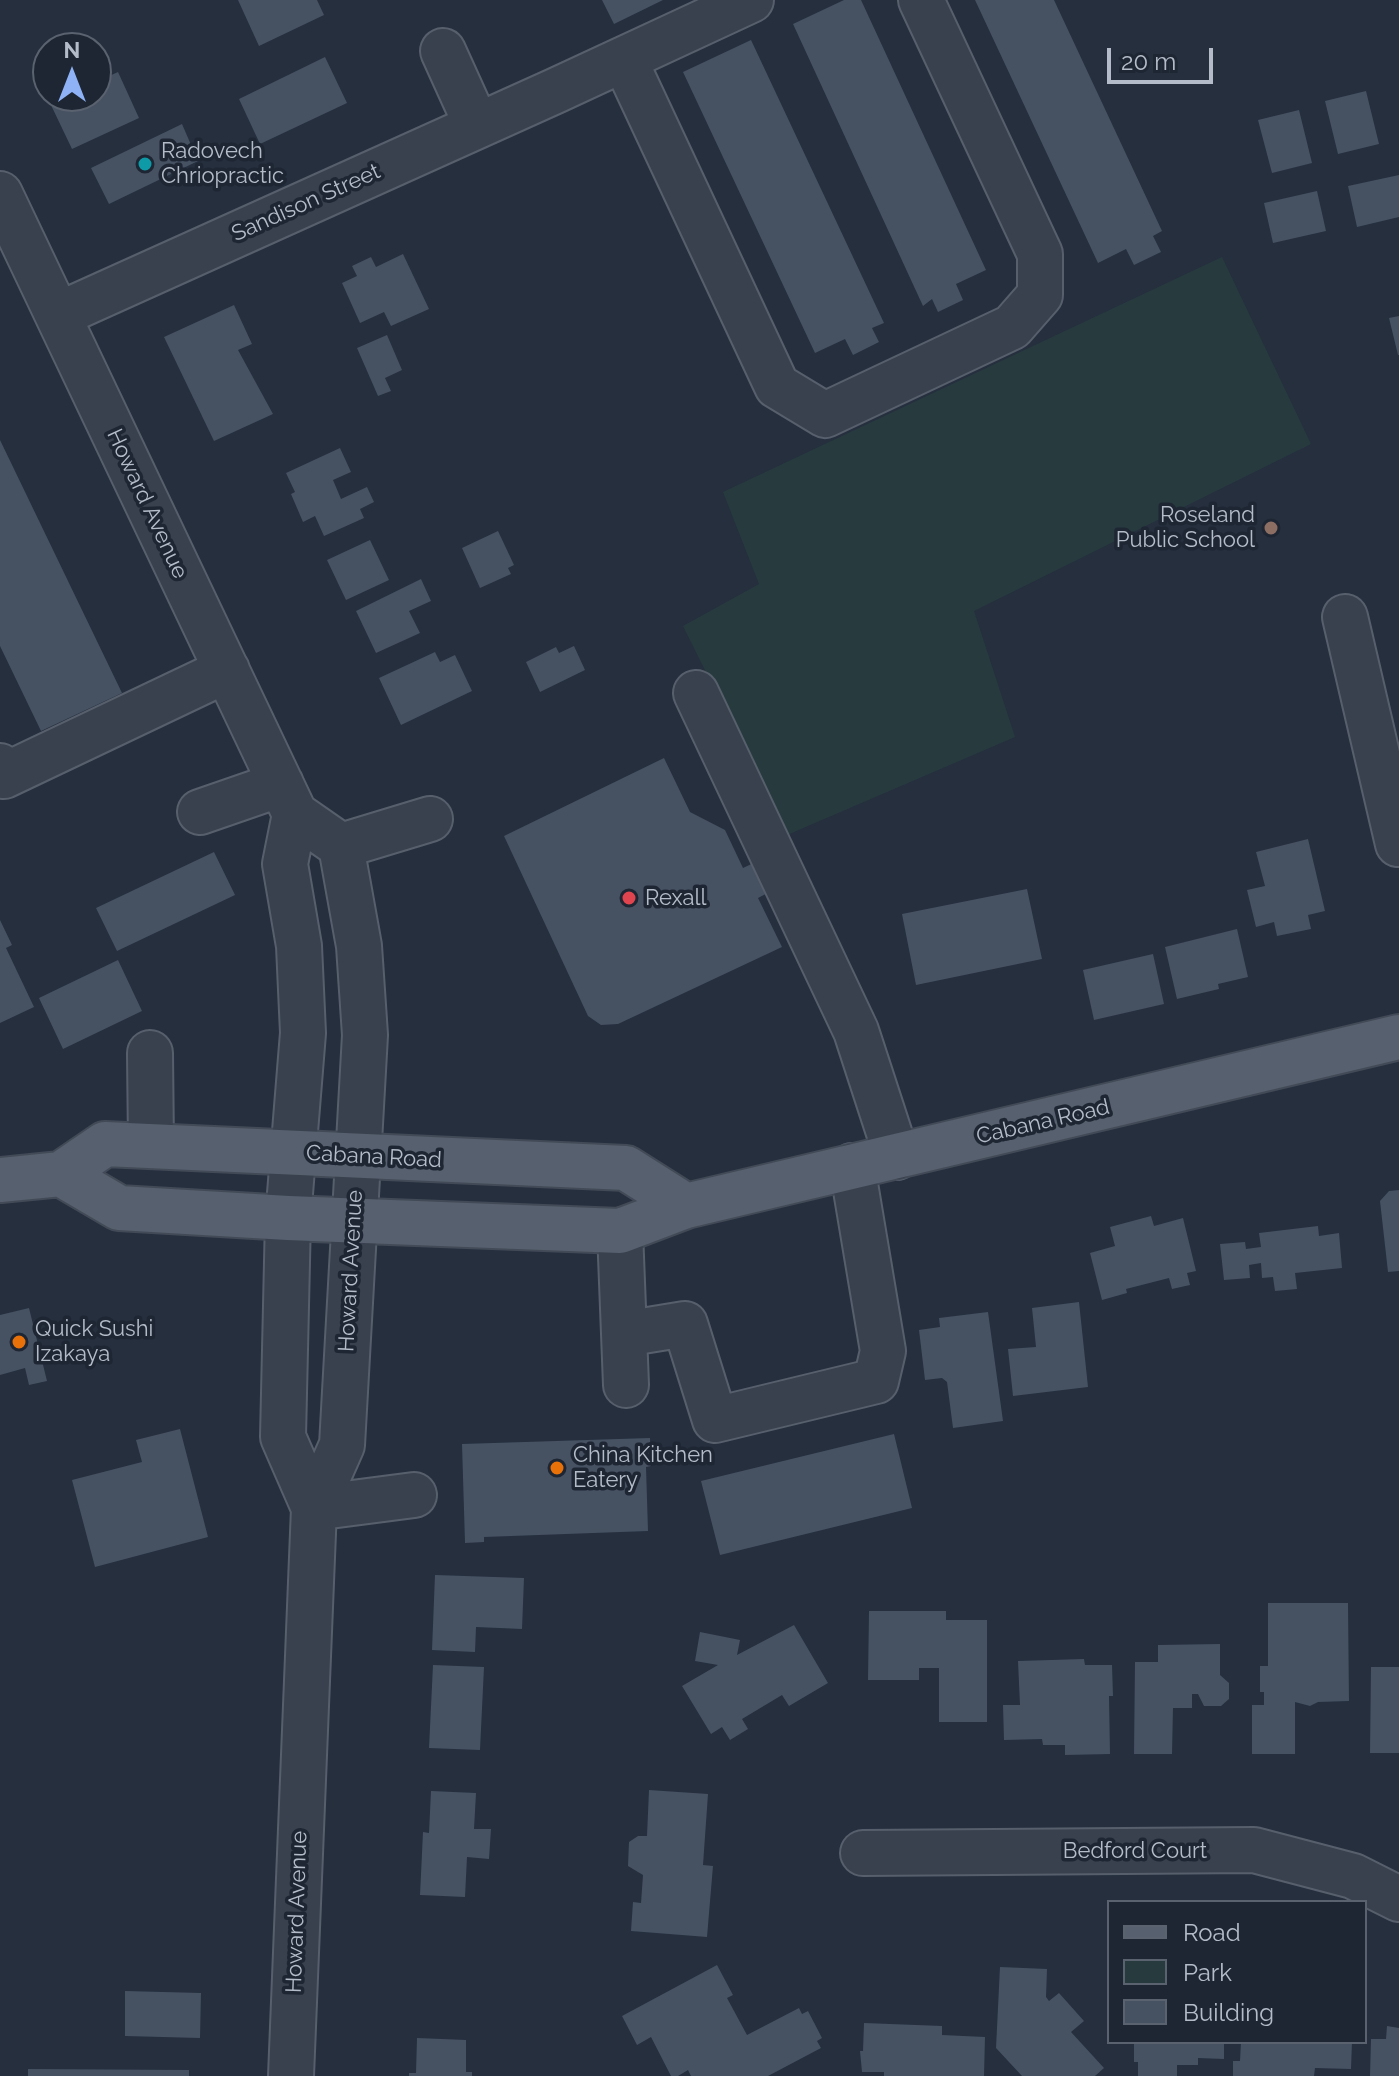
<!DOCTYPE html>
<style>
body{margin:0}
#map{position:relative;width:1399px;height:2076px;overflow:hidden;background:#252f3e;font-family:Raleway,sans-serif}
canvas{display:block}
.legend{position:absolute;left:1107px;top:1900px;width:260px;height:144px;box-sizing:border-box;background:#1e2633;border:2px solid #5a626f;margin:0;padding:10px 14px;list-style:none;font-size:24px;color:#b5bcc9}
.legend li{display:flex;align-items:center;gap:16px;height:40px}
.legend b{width:40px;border:2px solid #5a626f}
.north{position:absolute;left:32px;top:32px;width:80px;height:80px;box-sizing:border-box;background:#1e2633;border:2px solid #5a626f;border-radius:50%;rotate:0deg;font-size:22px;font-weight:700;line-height:32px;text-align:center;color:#b5bcc9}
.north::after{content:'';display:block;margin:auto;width:28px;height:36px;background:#8eb2f5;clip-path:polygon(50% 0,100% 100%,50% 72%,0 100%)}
.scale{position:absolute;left:1107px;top:48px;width:106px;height:36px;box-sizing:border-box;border:4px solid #b5bcc9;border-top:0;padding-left:10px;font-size:24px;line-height:28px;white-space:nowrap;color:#b5bcc9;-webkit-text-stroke:6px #1e2633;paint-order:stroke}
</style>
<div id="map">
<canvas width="1399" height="2076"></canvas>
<ul class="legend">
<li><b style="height:10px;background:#57606e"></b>Road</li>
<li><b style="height:22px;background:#273b3f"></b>Park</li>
<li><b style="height:22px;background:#465162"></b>Building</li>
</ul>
<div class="north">N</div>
<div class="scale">20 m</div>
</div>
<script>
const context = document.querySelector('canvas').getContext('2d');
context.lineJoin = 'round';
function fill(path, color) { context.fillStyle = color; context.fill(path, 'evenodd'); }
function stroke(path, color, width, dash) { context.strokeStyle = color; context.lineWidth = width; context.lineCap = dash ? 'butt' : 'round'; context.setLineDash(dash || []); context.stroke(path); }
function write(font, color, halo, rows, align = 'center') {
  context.font = font + ' Raleway,sans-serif'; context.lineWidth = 7; context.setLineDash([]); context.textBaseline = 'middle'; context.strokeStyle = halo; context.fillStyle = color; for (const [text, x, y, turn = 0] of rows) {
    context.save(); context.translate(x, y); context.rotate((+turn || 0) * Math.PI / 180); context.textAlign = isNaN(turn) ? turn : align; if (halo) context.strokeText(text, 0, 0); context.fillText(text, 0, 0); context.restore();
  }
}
const green = new Path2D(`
 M1222,257L1311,444L974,611L1015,737L787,835L683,626L759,584L723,492Z`);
const building = new Path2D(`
 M238,0H317L324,15L259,46Z
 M602,0H663L614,24Z
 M844,0H861L986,270L956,284L963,300L938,312L932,299L923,306L793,24Z
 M975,0H1054L1162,231L1153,236L1161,252L1134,265L1126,249L1098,263Z
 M751,40L884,323L872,328L879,342L853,355L845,339L815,353L683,72Z
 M325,57L347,103L260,144L239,99Z
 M118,72L139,118L72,149L50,103L66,96H96V82Z
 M1366,91L1379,144L1338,154L1325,101Z
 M1299,110L1312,163L1272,173L1258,120Z
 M182,124L198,161L109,204L91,168Z
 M1399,175V217L1357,227L1348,186Z
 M1317,191L1326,231L1273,243L1264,203Z
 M403,254L429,309L391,326L384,312L360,323L342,283L357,276L352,266L371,257L376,267Z
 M234,305L252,344L238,350L273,414L214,441L164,337Z
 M1399,316V355H1398L1389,318Z
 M387,335L402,370L385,378L391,391L378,396L357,348Z
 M0,440L122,693L41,731L0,646Z
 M340,448L351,472L333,480L341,499L367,487L374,502L360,509L364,518L324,536L315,516L303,522L291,494L295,492L286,473Z
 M498,531L514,565L508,568L511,574L480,588L462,548Z
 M370,540L389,580L346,600L327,560Z
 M421,579L431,601L409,611L420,633L376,653L356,611Z
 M574,646L585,670L540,692L526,662L556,647L559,653Z
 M435,652L440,662L455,655L472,691L401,725L379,678Z
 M664,758L690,812L725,830L743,868L766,857L781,886L758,898L782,947L618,1024L601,1025L588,1016L504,836Z
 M1308,839L1325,911L1308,915L1311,929L1277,936L1274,922L1256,927L1247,890L1265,886L1256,852Z
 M214,852L235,895L117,951L96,908Z
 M1027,889L1042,959L916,985L902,914Z
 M0,920L12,945L6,948L34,1007L0,1023Z
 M1237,929L1248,977L1218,984L1219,989L1177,999L1165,947Z
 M1153,954L1164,1004L1094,1020L1083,970Z
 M118,960L142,1011L63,1049L39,998Z
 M1399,1190V1271L1388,1272L1380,1201L1389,1191Z
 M1151,1216L1154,1226L1183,1218L1196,1271L1187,1273L1190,1285L1172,1289L1169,1278L1126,1289L1127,1293L1102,1300L1090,1253L1115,1246L1110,1227Z
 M1318,1226L1319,1236L1339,1233L1342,1268L1295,1273L1297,1289L1275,1291L1273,1277L1262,1278L1261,1263L1249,1265L1250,1278L1224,1280L1220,1244L1245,1242L1246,1249L1261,1247L1259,1233Z
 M1079,1302L1088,1387L1013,1396L1008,1349L1036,1347L1032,1308Z
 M29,1308L47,1381L29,1385L25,1368L0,1375V1315Z
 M988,1312L1003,1421L953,1428L947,1382L942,1378L925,1380L919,1330L940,1327L939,1318Z
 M180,1429L208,1537L95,1567L72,1480L142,1462L136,1440Z
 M894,1434L912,1508L720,1555L701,1481Z
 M650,1438L651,1466L646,1467L648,1531L484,1537V1542L465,1543L462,1444Z
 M435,1575L524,1578L522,1629L476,1627L475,1652L432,1650Z
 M1268,1603H1348L1349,1701L1318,1702L1310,1706L1295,1702V1754H1252V1705H1264V1692H1260V1666H1268Z
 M869,1611H946V1620H987V1722H939V1668H919V1680H868Z
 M794,1625L828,1683L789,1706L782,1695L742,1719L748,1729L730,1740L722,1727L711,1734L682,1686L718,1665L695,1661L700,1632L740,1640L737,1655Z
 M1220,1644V1675L1229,1683V1699L1221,1706H1204L1198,1694H1192V1708H1173L1172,1754H1134L1135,1662H1158V1645Z
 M1084,1659L1085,1665H1112L1113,1696H1109L1110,1754L1065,1755V1745H1043L1042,1739L1004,1740L1003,1705H1020L1018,1661Z
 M433,1665L484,1667L480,1750L429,1748Z
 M1371,1667H1399V1753H1370Z
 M649,1790L708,1794L703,1865L713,1866L707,1937L631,1931L633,1902L641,1903L643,1875L628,1866L629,1842L638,1836H647Z
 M431,1791L476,1793L474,1829H491L489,1859L467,1857L465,1897L420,1895L423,1832L429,1833Z
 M717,1965L733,1995L727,1998L747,2035L799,2008L802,2014L808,2011L822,2038L817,2041L821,2048L768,2076H691L688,2070L678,2076H671L651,2037L637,2045L622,2016Z
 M1000,1967L1047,1969L1046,1997L1049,2001L1059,1993L1084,2021L1071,2032L1104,2068L1095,2076H1022L996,2048Z
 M125,1991L201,1993L200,2038L125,2036Z
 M864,2023L942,2026V2035L985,2037L984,2076H884V2072H862L860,2051H863Z
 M1387,2026L1399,2028V2076H1370L1371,2039H1386Z
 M417,2038L466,2040V2072H472V2076H409V2073H416Z
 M1134,2042H1224V2059L1198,2058V2065H1177V2076H1138V2062H1134Z
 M1241,2042H1352L1351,2069L1315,2068L1314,2076H1233V2061H1240Z
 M28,2069L189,2070V2076H28Z`);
const minor = new Path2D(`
 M443,51L477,126
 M624,59L777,386L825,415L1012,327L1040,295V254L921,0
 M0,194L295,814L341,846L359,946L365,1035L342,1445L314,1508L291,2076
 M58,315L555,91L751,0
 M1345,617L1398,844
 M696,693L856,1031L897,1157
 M0,766L4,776L227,670
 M200,812L281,784
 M295,814L285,864L299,946L303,1033L288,1218L283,1437L314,1508
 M341,846L430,819
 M150,1053L151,1146
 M620,1231L626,1385
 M624,1334L685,1324L715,1420L876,1381L883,1351L852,1166
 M314,1508L414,1495
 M863,1853L1254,1850L1353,1876L1399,1899`);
const major = new Path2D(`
 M61,1174L119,1208L288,1218L620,1231L686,1206L1399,1037
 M0,1180L61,1174L105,1144L626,1168L686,1206`);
const markers = [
 [145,164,8,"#0f9aa8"],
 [1271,528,8,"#8d6e63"],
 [629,898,8,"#e0444e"],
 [19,1342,8,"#e8710a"],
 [557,1468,8,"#e8710a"]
];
const poiNames = [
 ["Radovech",161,151],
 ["Chriopractic",161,176],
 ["Roseland",1255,515,"right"],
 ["Public School",1255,540,"right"],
 ["Rexall",645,898],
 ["Quick Sushi",35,1329],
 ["Izakaya",35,1354],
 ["China Kitchen",573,1455],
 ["Eatery",573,1480]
];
const streetNames = [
 ["Sandison Street",306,203,-24],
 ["Howard Avenue",147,504,65],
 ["Cabana Road",1043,1122,-13],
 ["Cabana Road",374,1157,3],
 ["Howard Avenue",351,1271,-87],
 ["Bedford Court",1135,1851],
 ["Howard Avenue",297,1912,-88]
];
fill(green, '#273b3f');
fill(building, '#465162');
stroke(minor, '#575f6c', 48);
stroke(major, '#424a57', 48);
stroke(minor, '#39414e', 44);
stroke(major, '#57606e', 44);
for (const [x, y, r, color] of markers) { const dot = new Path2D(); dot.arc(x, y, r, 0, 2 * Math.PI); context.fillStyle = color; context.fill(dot); stroke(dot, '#1e2633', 3); }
write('22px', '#b5bcc9', '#1e2633', poiNames, 'left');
write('22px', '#b5bcc9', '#1e2633', streetNames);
</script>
